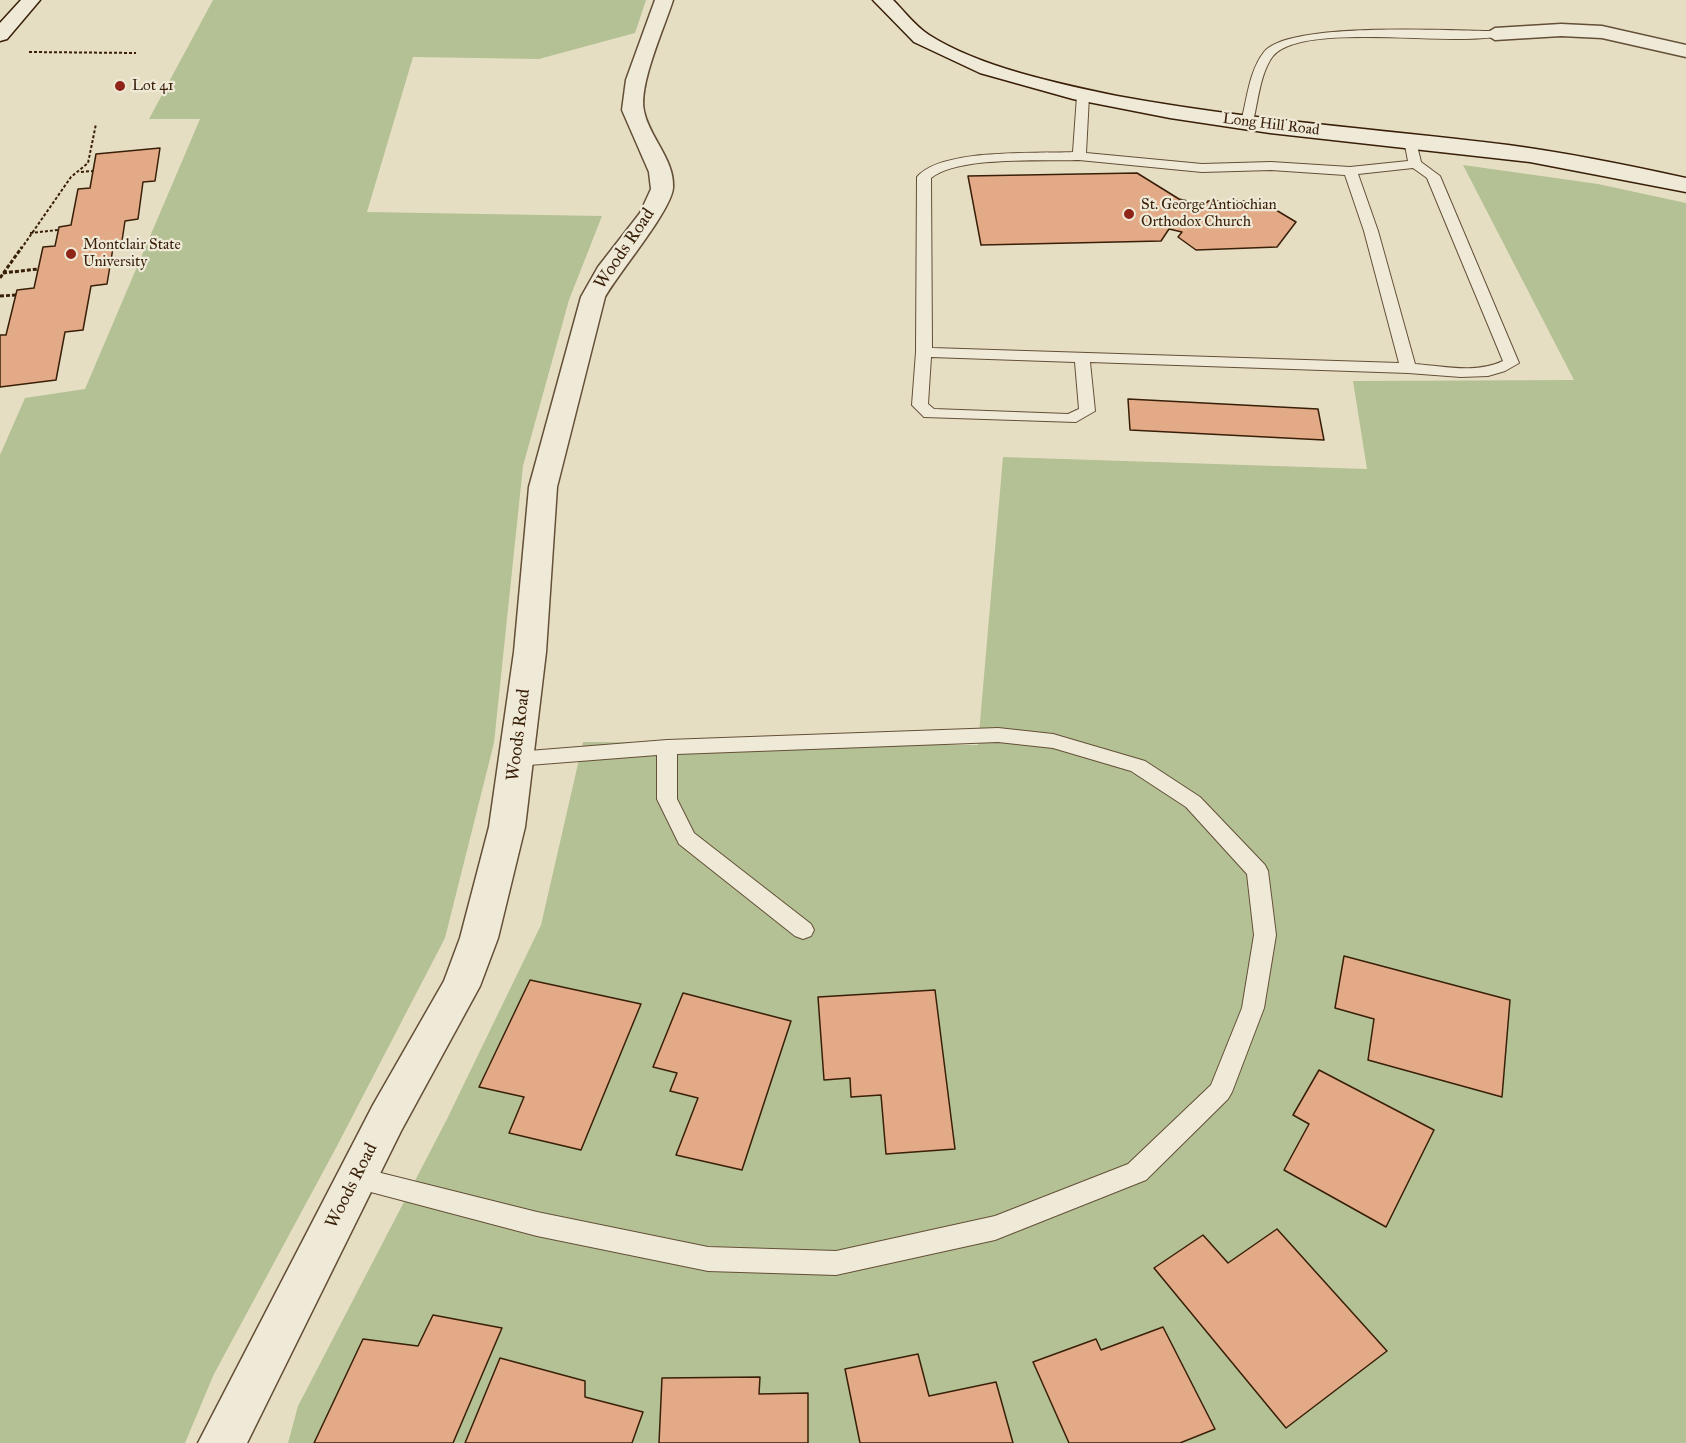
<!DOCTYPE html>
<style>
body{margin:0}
canvas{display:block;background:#e6dec3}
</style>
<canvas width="1686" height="1443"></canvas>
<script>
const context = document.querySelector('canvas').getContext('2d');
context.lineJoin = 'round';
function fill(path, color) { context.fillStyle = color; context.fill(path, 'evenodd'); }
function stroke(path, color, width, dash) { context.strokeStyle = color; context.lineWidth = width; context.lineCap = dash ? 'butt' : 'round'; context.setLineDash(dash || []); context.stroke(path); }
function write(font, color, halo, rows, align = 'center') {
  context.font = font + ' "IM FELL Great Primer",serif'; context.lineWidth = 4.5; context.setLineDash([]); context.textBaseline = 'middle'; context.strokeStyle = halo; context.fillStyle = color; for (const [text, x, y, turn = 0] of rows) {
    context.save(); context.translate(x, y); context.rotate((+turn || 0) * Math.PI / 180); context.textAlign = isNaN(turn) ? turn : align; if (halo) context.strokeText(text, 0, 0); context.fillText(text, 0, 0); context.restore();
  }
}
const green = new Path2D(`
 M213,0H646L635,33L539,59L413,57L367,212L602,216L569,300L523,466L494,743L445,938L337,1146L214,1374L185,1443H0V455L25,398L85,389L200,119H149Z
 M1463,165L1598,184L1686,203V1443H288L298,1406L447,1119L541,925L583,742L978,745L1003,457L1367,469L1353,381L1574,380Z`);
const building = new Path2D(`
 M160,148L155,181L143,182L138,219L125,221L122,241L114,242L107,284L91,286L83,330L65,332L56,380L0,387V335H6L17,290L34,288L43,247L55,246L59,227L71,225L78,189L90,188L96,154Z
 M1137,173L1179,199L1205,205L1208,201H1261L1296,222L1277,247L1196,250L1178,237L1182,232L1169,229L1161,241L981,245L968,176Z
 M1128,399L1318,409L1324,440L1130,430Z
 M1344,956L1510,1000L1502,1097L1368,1060L1374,1019L1335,1008Z
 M530,980L641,1004L581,1150L509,1133L524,1097L479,1087Z
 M935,990L955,1149L886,1154L881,1095L851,1097L850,1078L824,1080L818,997Z
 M683,993L791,1021L742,1170L676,1155L698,1098L670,1091L677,1073L653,1067Z
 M1319,1070L1434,1130L1386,1227L1284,1170L1309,1124L1293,1115Z
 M1277,1229L1387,1351L1286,1428L1154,1268L1203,1235L1228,1263Z
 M433,1315L502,1328L453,1443H314L363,1339L418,1346Z
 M1163,1327L1215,1429L1180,1443H1069L1033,1362L1096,1339L1101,1350Z
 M918,1354L929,1396L996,1382L1013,1443H860L845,1369Z
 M500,1358L585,1381V1397L643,1412L632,1443H465Z
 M760,1377L759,1394L808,1393V1443H659L662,1378Z`);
const pathFar1 = new Path2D(`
 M29,52L136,53
 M81,172L93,171
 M30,233L58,230
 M21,249L71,177L88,163L96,124`);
const path = new Path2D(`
 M3,273L38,269
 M0,278L22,247
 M0,296L16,295`);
const lane = new Path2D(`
 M1495,31L1501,34L1499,36C1452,47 1302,21 1273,56C1260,73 1258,102 1253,122L1247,126L1241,122C1247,100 1249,71 1264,52C1289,21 1451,31 1495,31Z
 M1083,92L1089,96L1086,153L1202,164L1271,162L1350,167L1408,161L1404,140L1405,137H1415L1421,162L1440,176L1519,363L1505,371L1488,376L1461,377L1408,373L1090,362L1095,411L1076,422L924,417L912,405L916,352L917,177C941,148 1036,154 1073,152L1077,96ZM1079,160L1202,172L1271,170L1345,175L1364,231L1399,363L932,348L931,178C957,156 1043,161 1079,160ZM1413,168L1427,178L1503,361C1475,374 1443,366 1415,364L1378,231L1358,174ZM931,357L1075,362L1079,409L1068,414L934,409L928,404Z
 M998,728L1053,734L1145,761L1200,797L1265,865L1268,871L1276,935L1264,1008L1232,1092L1228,1099L1146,1180L995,1240L836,1275L708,1271L537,1236L348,1186L345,1178L348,1170L357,1167L537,1212L708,1247L836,1251L995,1216L1128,1164L1211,1085L1242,1008L1254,935L1247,874L1186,807L1131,771L1053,748L998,742L677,754V799L694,833L811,924L814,930L811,936L803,939L795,936L679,844L657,799V755L516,766L509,764L506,759L509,754L516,752L667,740Z`);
const street = new Path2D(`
 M655,0H673C665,26 638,85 644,111C649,137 675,160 673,188C671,211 619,272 605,297L557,487L546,652L525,827L498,938L480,986L401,1131L247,1443H198L373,1105L444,981L460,938L489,827L514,652L529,487L581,297L598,267L640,213L651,189L649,172L622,110L626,80Z
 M1561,24L1602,26L1686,45V57L1602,38L1561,36L1495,40L1485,34L1495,28Z`);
const secondary = new Path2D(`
 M21,0H40L7,39L0,41V23Z
 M873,0H893C904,11 915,26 929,35C979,67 1059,84 1117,96C1247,120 1377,129 1508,145C1568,153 1627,165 1686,178V192L1530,162L1270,133L1170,118L1073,99L980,73L914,42Z`);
const markers = [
 [120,86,6,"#8f2418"],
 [1129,214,6,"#8f2418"],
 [71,254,6,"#8f2418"]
];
const farPoinames = [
 ["Lot 41",132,86],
 ["St. George Antiochian",1141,205],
 ["Orthodox Church",1141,222],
 ["Montclair State",83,245],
 ["University",83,262]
];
const farStreetnames = [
 ["Long Hill Road",1271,125,7]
];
const streetNames = [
 ["Woods Road",625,249,-56],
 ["Woods Road",519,735,-83],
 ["Woods Road",352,1186,-63]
];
fill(green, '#b4c194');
fill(building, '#e2aa86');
stroke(building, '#391f08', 1.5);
stroke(lane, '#644f37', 2);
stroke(street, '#644f37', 3);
stroke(secondary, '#391f08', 3);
stroke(pathFar1, '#391f08', 2, [3, 2]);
stroke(path, '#391f08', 3, [4, 2]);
fill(lane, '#efead8');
fill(street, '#efead8');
fill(secondary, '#efead8');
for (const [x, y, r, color] of markers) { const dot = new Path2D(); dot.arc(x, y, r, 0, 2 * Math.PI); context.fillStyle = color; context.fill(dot); stroke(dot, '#efead8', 2); }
write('15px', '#391f08', '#efead8', farPoinames, 'left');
write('15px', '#391f08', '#efead8', farStreetnames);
write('18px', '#391f08', '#efead8', streetNames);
</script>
